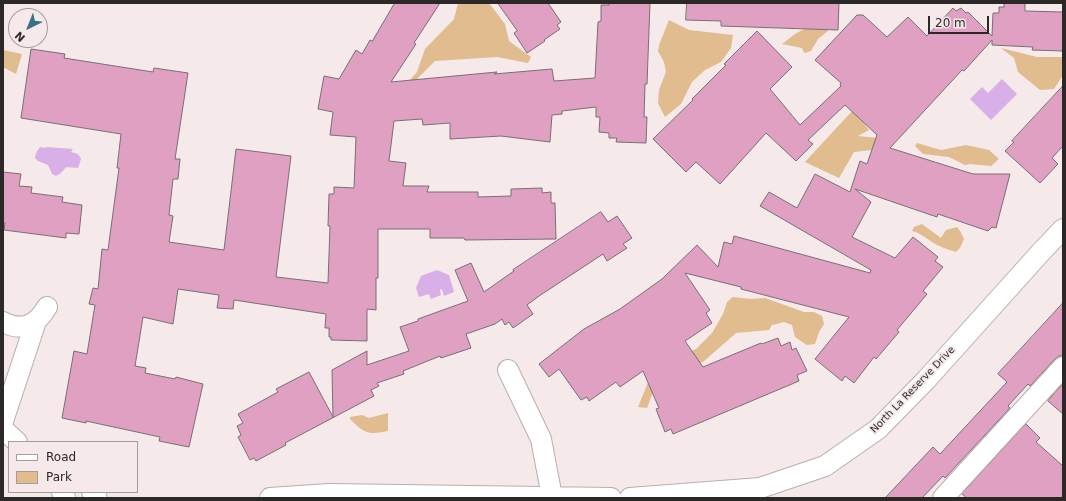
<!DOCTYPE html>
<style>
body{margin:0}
#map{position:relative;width:1066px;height:501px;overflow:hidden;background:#f5e9e9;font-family:"DejaVu Sans",sans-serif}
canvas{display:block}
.frame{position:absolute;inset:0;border:4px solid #2c2828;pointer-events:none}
.legend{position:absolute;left:8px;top:441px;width:130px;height:52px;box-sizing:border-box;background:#f5e9e9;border:1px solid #a59c9c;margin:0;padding:5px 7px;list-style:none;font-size:12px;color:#2c2828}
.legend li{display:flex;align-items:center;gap:8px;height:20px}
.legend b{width:20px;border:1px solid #a59c9c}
.north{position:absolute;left:8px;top:8px;width:40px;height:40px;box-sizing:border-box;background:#f5e9e9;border:1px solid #a59c9c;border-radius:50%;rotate:223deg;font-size:11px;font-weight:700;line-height:16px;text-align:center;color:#2c2828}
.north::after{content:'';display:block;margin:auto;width:14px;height:18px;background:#39718b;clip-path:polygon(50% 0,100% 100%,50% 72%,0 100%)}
.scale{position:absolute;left:928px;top:16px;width:61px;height:18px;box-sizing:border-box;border:2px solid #2c2828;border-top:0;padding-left:5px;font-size:12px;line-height:14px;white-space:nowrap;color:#2c2828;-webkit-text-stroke:3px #f5e9e9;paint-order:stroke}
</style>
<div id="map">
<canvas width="1066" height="501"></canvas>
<div class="frame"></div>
<ul class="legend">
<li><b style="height:5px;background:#fff"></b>Road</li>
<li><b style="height:11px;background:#e0bc8e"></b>Park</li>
</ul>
<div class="north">N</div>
<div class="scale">20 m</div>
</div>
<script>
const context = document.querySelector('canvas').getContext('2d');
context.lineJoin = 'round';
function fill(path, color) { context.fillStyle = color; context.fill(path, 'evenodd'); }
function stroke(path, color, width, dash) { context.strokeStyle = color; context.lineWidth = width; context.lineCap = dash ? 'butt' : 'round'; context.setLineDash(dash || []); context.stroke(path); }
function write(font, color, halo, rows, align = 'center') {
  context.font = font + ' "DejaVu Sans",sans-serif'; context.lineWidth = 4; context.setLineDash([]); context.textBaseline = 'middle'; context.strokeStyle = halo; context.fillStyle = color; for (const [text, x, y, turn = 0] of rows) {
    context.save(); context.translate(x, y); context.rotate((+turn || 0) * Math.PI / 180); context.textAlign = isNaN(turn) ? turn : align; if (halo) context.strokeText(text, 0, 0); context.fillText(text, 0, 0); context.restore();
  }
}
const green = new Path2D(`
 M458,3H489L505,24L509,41L531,57L528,63L497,57L435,61L416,80L396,96L417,72L425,49L454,19Z
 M669,20L689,30L733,35L731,48L721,62L705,70L692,82L681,104L665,117L658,103L659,90L666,72L664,62L658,51L659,45Z
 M808,27L823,28L828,31L818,39L811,51L805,53L803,51L802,48L782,44L795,34Z
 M1001,48L1037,57H1063V75L1054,89L1040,90L1018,72L1014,58Z
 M3,50L22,54L16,74L3,67Z
 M853,110L869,130L858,136L878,138L872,150L854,152L839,178L805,162Z
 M917,143L941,150L966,145L989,150L999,159L991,166L970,164L965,165L949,157L923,154L915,146Z
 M922,224L941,238L946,230L957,227L960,231L964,239L960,248L956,252C950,250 943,248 937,245C928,240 923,234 912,231L914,227Z
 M733,297L751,299L765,298L804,312H814L822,316L824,324L819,332L815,344L807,345L795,337L792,325L784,322L772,325L769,330L736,333L703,362L692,365L656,384L647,408L638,407L651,375L672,359L696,349L712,333L723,314L727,302Z
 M388,413V431C368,435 365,434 350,419V417L362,415L369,418Z`);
const water = new Path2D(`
 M1002,79L1017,94L991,120L970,99L982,87L988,93Z
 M40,147L46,148V147L73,149L71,152L78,154L81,159L78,168L66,167L61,173L56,176L52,174L48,165L38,161L35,158L36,153Z
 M437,270L449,275L454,292L444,296L442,289L440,290L441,295L431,299L429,294L419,297L416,288L421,276Z`);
const building = new Path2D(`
 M395,3H440L414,43L416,44L391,82L497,72L494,74L552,69L554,81L595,78L598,22L601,21V5H609V3H650L647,84H645L644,117H647L646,143L616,142L617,138H609V133L599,132L600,117H596V107L562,111V114L552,115L550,142L501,136L450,139V123L423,125L422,119L394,121L389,161L406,163L403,186H429L427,192H478V197L511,196V189L542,188V193L551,192V203H555L556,239L465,240L464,238H430V229H378V278H376V310L367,309V341L331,340V337H329V328H325L326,314L234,300L233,309L217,308L219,295L178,289L173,324L143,317L135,366L146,368L145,373L175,379L176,377L203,384L189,447L159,441L160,437L86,421V423L62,418L74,351L87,354L95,305L89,304L93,288L98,289L102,249L108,250L119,168H117L121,134L21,118L31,49L65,54L64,58L153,72L154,68L188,73L175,159H180L178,179H173L169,215L173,216L169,242L224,250L236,149L291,156L276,277L328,283L330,226H328L329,194H334V187L354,188L356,137L330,135L333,112L318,109L324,76L339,79L356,50L362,54L370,40L372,41Z
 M498,3H548L561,22L557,25L560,29L544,40L545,41L527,53L514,33L517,31Z
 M687,3H839L838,30L721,26V21L686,20Z
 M1004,3H1025V11L1063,12V51L1032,50L1033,47L992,45V40L964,71L962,70L890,148L973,174H1010L996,228L992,227L988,231L938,214L937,217L855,189L871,202L852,237L895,258L913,237L938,257L935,261L943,267L923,291L927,294L897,330L899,332L876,359L874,357L854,383L845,376L842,381L815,359L849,317L741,289V287L685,273L710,310L706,313L712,323L685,341L703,367L761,343L762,344L778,338L781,346L790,342L792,350L796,348L807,371L797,375L799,381L673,434L671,429L665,432L656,409L659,408L643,371L620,387L616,382L589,401L587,397L581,400L559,369L549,377L539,364L584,329L620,309L662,279L697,245L718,267L724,242L732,244L734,236L870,273L871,270L760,206L769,192L797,208L815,174L850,192L860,161L867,164L877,135L845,105L808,140L813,144L796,161L766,133L720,184L696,162L686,172L653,139L693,100L692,99L726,65L724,64L757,31L792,67L770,89L800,125L841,86L840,85L841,83L815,60L857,15H863L887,37L908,17L927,36L953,8L956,11L961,8L966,13L968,12L992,36L993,13H999V7H1004Z
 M1063,86V146L1052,158L1058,164L1040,183L1005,151L1014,142L1012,141Z
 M3,172L21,174L19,186L32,187L31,193L63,197L62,202L82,205L79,234L66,233V238L4,230L5,223H3Z
 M601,212L608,222L617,216L632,238L623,244L627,248L607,261L603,254L539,296L527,305L533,314L513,328L509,322L505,325L502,319L495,324L466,334L471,348L441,358L440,356L403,371L404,374L377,383L379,386L371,390L374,396L285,443L286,445L256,461L254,458L250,460L238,437L241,435L237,426L243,423L238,414L278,392L276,389L309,372L333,417L332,370L367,351V365L409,351L400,327L418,321V319L468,301L455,270L471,263L484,292L514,271L513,270Z
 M1063,303V356H1059L1055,359L1030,386L1028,384L1008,406L1010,408L945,478L943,476L922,498H885L933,447L940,454L1007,382L998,374Z
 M1063,384V414L1048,401Z
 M1026,424L1040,438L1036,442L1063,466V498H967L962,494Z`);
const minor = new Path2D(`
 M3,322C22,332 37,325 47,307
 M508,370L541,439L552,497
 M3,421L36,321
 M3,429L17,442
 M62,492L65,498
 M92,492L97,498
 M270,498L329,494L611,498
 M630,498L760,488L825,466L878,429L926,380L1041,252L1063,229
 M943,498L1063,367`);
const streetNames = [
 ["North La Reserve Drive",913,390,-46]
];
fill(green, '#e0bc8e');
fill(water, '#d8afe6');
fill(building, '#e0a0c1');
stroke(building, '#786f73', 1);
stroke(minor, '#b9aeaf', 22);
stroke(minor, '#fff', 20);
write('10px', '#2c2828', '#f5e9e9', streetNames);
</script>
